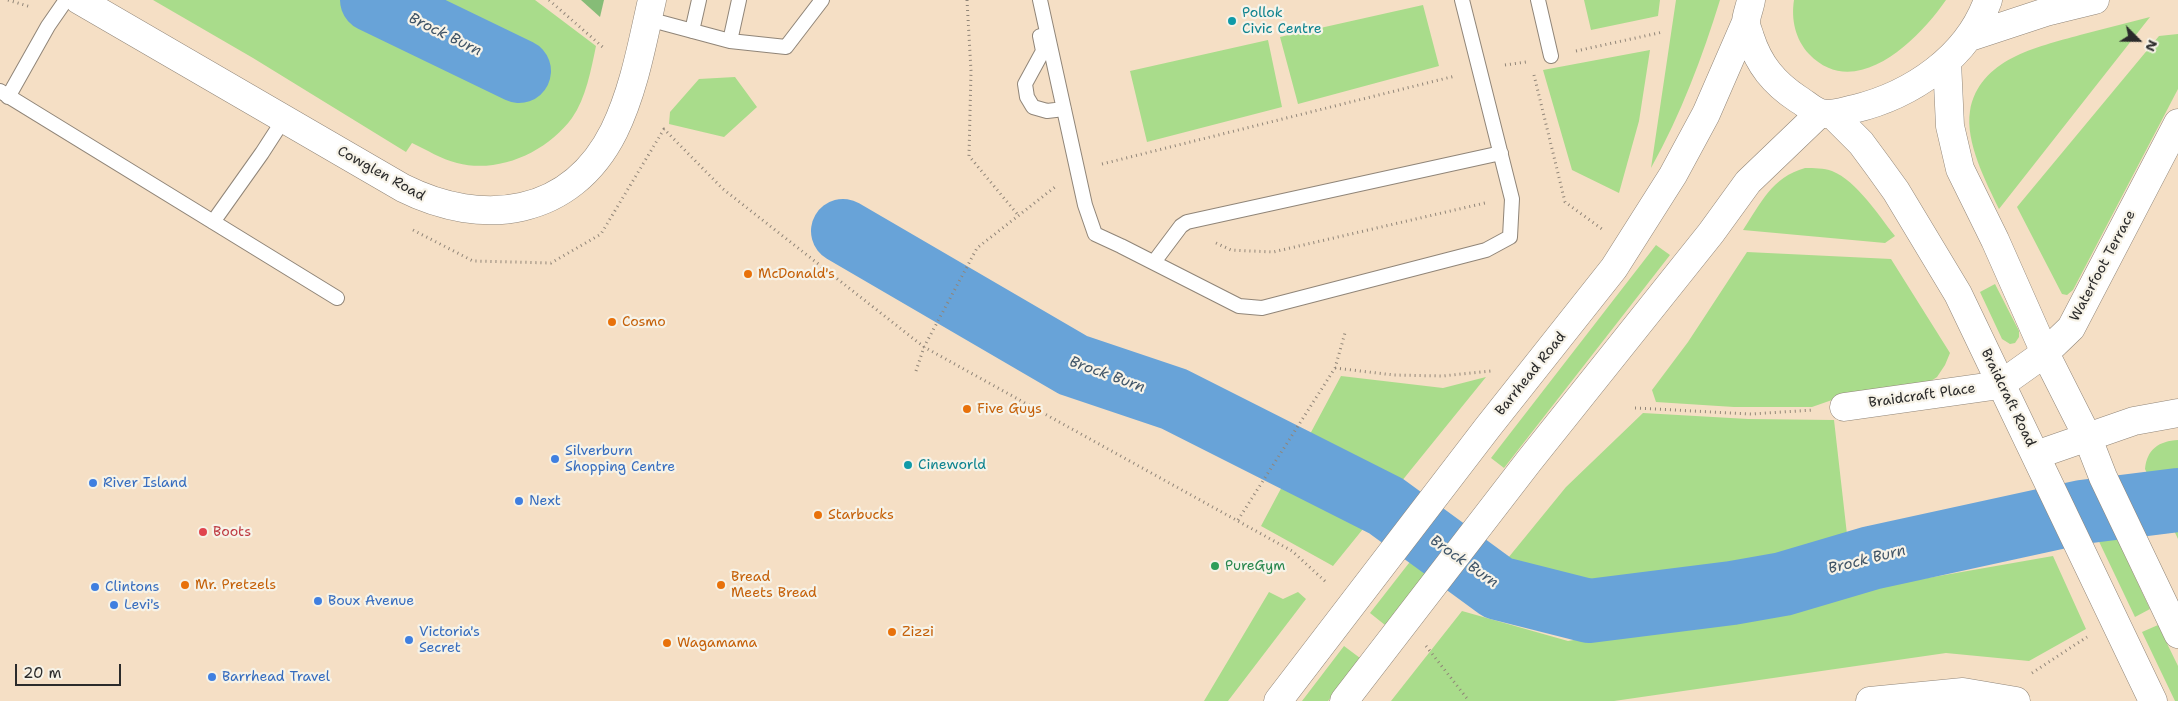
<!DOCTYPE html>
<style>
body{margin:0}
#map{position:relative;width:2178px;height:701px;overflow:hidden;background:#f5dfc5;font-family:"Shantell Sans",sans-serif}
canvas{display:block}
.north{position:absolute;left:2113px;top:15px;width:50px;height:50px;-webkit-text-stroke:4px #f7f3e8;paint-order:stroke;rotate:113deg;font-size:14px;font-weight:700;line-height:20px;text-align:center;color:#2b2b2b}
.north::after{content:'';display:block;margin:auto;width:18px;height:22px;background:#2b2b2b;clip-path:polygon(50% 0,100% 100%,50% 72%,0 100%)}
.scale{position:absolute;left:15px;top:664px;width:106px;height:22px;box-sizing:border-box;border:2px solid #2b2b2b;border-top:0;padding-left:6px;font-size:15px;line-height:18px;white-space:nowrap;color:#2b2b2b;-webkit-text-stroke:4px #f7f3e8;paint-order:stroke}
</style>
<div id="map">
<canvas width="2178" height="701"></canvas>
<div class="north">N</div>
<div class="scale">20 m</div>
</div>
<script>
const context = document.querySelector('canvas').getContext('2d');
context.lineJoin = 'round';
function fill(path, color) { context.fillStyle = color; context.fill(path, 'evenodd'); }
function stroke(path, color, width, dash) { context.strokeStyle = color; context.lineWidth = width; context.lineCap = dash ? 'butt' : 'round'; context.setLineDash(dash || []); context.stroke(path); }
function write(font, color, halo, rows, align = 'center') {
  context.font = font + ' "Shantell Sans",sans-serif'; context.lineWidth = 4.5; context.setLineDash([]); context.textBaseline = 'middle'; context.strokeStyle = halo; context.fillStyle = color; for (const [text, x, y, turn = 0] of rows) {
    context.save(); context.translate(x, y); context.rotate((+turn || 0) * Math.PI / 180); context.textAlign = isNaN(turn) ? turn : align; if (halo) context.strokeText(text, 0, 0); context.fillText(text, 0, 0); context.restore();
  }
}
const green = new Path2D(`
 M153,0H535L596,46C591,70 586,98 572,118C547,152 499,174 457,163C441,159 427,150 412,143L406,152L253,58Z
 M1584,0H1660L1658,16L1591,30Z
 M1676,0H1720C1702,58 1681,114 1651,168Z
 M1794,0H1946C1919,39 1856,103 1809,54C1795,39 1791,19 1794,0Z
 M1423,5L1439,66L1298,104L1280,37Z
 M2150,17L1999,209C1986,182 1965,142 1970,111C1979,59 2037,47 2080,35C2103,29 2127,23 2150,17Z
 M2178,34V89L2073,290L2067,295L2062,294L2017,207L2159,36Z
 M1268,40L1282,107L1147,142L1130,71Z
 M1650,50L1639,121L1619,193L1572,170L1543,70Z
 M735,77L757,107L724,137L669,124L670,112L699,79Z
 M1805,168C1814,168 1824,168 1832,171C1857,181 1879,216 1895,236L1885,243L1743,230C1761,203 1772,177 1805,168Z
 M1656,245L1670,255L1504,468L1491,458Z
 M1747,252L1891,259L1950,353L1945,365L1937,377L1925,385L1852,393L1812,407H1734L1656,402L1652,390L1688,342Z
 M1995,284L2019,331V337L2015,343L2010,344L2002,339L1980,292Z
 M1341,376L1443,388L1486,377L1333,566L1261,526Z
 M1643,413L1748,419L1834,420L1849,552L1785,574L1736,579L1678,592L1612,603H1593L1565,592L1495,574L1566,487Z
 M2178,440V539L2145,469C2147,449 2159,441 2178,440Z
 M2110,524L2150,609L2135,617L2094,531Z
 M1416,554L1431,566L1385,625L1370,613Z
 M2053,556L2086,629L2029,661L1946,653L1614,701H1391L1462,611L1568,641Z
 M1269,592L1283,599L1298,592L1306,599L1228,701H1204Z
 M2158,625L2178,666V701H2175L2142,632Z
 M1344,646L1360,658L1328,701H1302Z`);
const forest = new Path2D(`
 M581,0H604L600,17Z`);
const river = new Path2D(`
 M372,0L519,71
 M843,231L1073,365L1174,399L1386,506L1498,588L1589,611L1732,593L1783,584L1871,558L2082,512L2178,500`);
const path = new Path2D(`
 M8,0L31,7
 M549,0L605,49
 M967,0L971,71L969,156L1018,215
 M1576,51L1663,32
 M1505,65L1526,62
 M1534,75L1565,202L1602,229
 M1102,164L1455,76
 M413,230L473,261L551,263L601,234L664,129L723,189L924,347L1292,551L1327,583
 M1216,243L1231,250L1273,252L1485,203
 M1335,368L1394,375L1442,376L1491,371
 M916,371L924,347L977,248L1055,187
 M1635,408L1751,414L1814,410
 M1238,520L1335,368L1345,333
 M1426,646L1469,701
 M2032,673L2087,637`);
const lane = new Path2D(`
 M1040,0L1085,205L1095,234L1121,246L1239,306L1262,308L1486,250L1510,237L1512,199L1462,0
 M1538,0L1551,56
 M648,19L730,41L786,47L822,0
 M692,31L699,0
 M1040,36L1043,51L1025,84L1027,97L1033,107L1047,111L1064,109
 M730,41L739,0
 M0,91L337,298
 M8,97L48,26L66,0
 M213,222L262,153L284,119
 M1154,262L1181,226L1187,222L1501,153`);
const street = new Path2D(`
 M1844,407L2000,385L2045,353L2071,328L2178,123
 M2036,455L2134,421L2178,413
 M1870,701L1963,692L2016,701`);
const secondary = new Path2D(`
 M79,0L403,188C483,228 571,217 614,131C634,90 642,44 652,0
 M1751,0C1750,7 1746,16 1746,22C1746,27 1749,33 1750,37C1759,65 1774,83 1798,99C1805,103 1813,111 1821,113C1831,116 1844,111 1854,109C1912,95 1968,57 1988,0
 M1970,37L2046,12L2095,0
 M1947,62L1950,126L1960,169L1995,240L2045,353L2087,436L2103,477L2178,634
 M1832,114L1861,143L1878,166L1896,191L1958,294L2153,701
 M1278,701L1488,427L1614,268L1673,175L1706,114L1746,22
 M1344,701L1529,461L1711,233L1748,182L1820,113`);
const markers = [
 [1232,21,5,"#0f9aa8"],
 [748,274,5,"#e8710a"],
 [612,322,5,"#e8710a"],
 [967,409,5,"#e8710a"],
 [555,459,5,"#3f7fe0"],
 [908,465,5,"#0f9aa8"],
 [93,483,5,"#3f7fe0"],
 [519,501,5,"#3f7fe0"],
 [818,515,5,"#e8710a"],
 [203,532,5,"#e0444e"],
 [1215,566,5,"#2e9e5b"],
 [185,585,5,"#e8710a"],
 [721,585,5,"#e8710a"],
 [95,587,5,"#3f7fe0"],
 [318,601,5,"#3f7fe0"],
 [114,605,5,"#3f7fe0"],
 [892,632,5,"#e8710a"],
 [409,640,5,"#3f7fe0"],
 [667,643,5,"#e8710a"],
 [212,677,5,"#3f7fe0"]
];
const cultureNames = [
 ["Pollok",1242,13],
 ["Civic Centre",1242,29],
 ["Cineworld",918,465]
];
const streetNames = [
 ["Cowglen Road",381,174,29],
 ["Waterfoot Terrace",2103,266,-62],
 ["Barrhead Road",1531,374,-51],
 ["Braidcraft Place",1922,396,-8],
 ["Braidcraft Road",2008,398,64]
];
const foodNames = [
 ["McDonald's",758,274],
 ["Cosmo",622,322],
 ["Five Guys",977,409],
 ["Starbucks",828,515],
 ["Bread",731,577],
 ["Meets Bread",731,593],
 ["Mr. Pretzels",195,585],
 ["Zizzi",902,632],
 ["Wagamama",677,643]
];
const shopNames = [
 ["Silverburn",565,451],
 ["Shopping Centre",565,467],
 ["River Island",103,483],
 ["Next",529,501],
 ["Clintons",105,587],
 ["Boux Avenue",328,601],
 ["Levi's",124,605],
 ["Victoria's",419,632],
 ["Secret",419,648],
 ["Barrhead Travel",222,677]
];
const healthNames = [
 ["Boots",213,532]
];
const leisureNames = [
 ["PureGym",1225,566]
];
const waterNames = [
 ["Brock Burn",445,35,26],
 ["Brock Burn",1107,375,20],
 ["Brock Burn",1867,560,-14],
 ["Brock Burn",1464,562,35]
];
fill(green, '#a9dc8b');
fill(forest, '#86bc77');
stroke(river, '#68a3d8', 64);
stroke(lane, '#908578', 16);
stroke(street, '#908578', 29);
stroke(secondary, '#908578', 29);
stroke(path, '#908578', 3, [1, 4]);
stroke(lane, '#fff', 14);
stroke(street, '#fff', 28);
stroke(secondary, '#fff', 28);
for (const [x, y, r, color] of markers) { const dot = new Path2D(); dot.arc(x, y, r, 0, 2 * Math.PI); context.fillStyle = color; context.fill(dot); stroke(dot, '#f7f3e8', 2); }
write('14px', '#0d838f', '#f7f3e8', cultureNames, 'left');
write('14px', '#2b2b2b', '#f7f3e8', streetNames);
write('14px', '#c56008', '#f7f3e8', foodNames, 'left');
write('14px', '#366cbe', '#f7f3e8', shopNames, 'left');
write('14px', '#be3a42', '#f7f3e8', healthNames, 'left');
write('14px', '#27864d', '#f7f3e8', leisureNames, 'left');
write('italic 15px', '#405568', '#f7f3e8', waterNames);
</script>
